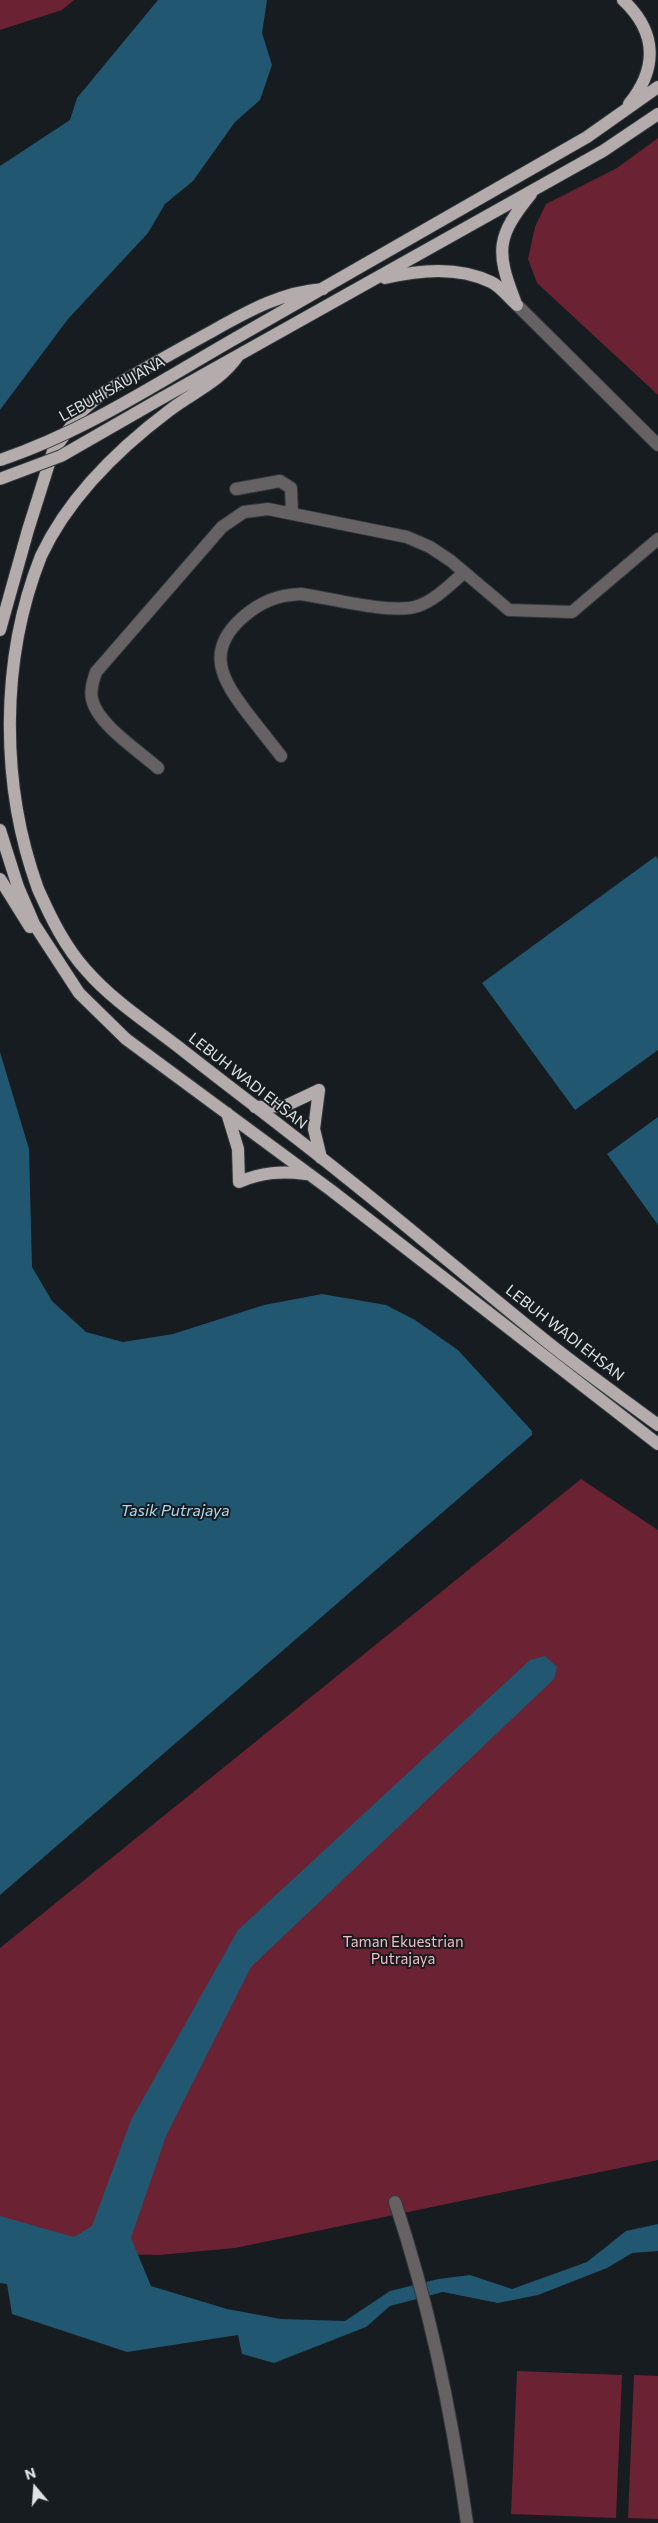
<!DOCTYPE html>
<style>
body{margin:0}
#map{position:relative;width:658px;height:2523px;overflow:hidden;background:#161c1f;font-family:Commissioner,sans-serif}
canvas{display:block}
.north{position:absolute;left:10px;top:2463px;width:50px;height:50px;-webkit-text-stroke:4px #161c1f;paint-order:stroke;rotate:342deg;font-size:14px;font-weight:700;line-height:20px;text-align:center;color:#dee2e4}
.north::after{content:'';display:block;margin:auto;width:18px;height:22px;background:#dee2e4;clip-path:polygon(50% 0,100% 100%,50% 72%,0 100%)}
</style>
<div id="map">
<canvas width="658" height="2523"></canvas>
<div class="north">N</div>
</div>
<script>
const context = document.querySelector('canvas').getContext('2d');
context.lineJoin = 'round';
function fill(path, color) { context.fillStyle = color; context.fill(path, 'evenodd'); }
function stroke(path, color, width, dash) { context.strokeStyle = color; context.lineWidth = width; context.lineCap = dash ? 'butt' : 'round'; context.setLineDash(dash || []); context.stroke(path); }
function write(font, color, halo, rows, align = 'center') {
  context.font = font + ' Commissioner,sans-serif'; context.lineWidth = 4; context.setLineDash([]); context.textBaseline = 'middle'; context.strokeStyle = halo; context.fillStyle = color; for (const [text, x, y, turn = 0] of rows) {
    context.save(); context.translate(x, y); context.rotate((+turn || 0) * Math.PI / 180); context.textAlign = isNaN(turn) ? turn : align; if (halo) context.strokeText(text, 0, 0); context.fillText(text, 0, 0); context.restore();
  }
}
const green = new Path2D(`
 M0,0H74L62,10L0,30Z
 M658,138V395L537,283L528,259L535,227L546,204L617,168Z
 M581,1479L658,1530V2160L235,2248L159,2255L103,2254L0,2237V1948Z
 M517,2371L622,2375L616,2518L511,2514Z
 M634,2375L658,2376V2519L628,2518Z`);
const water = new Path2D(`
 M158,0H267L262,33L272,65L260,100L235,122L193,181L165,204L148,233L68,319L0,410V166L70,120L77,98Z
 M656,856L658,860V1050L575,1110L482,983Z
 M0,1052L29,1149L32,1267L52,1301L86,1332L123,1342L173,1334L264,1305L322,1294L386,1305L415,1320L458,1350L532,1431V1435L0,1895Z
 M658,1117V1225L607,1154Z
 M545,1656L557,1667L554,1679L251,1967L166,2136L131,2238L151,2286L227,2309L281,2319L345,2321L390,2291L438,2279L470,2275L512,2289L587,2262L626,2231L658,2224V2251L632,2253L607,2268L538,2295L498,2303L443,2292L390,2306L366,2327L274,2363L242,2354L238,2335L127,2352L12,2314L7,2284L0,2283V2216L74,2237L92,2226L131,2120L238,1930L530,1660Z`);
const minor = new Path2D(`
 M517,305L658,445
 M236,489L280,481L291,488L292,514
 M281,756C270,742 259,728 248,714C223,681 204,652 242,618C260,602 277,595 301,594C330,598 392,615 418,606C436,600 450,584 464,573
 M158,768C139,751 97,724 92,699C90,690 93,681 96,672L222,527L244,512L268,509L407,537L430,547L451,561L509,610L572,612L658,539
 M395,2202C430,2307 452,2414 467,2523`);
const major = new Path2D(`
 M623,0C657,32 658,68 629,104
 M385,278C420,270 457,266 491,282C500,286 509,298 517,305
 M515,301C495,250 497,236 531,194
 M236,338L587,137L658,87
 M238,356C221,381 194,392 170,410C118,449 69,496 41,556C0,659 0,785 38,889C51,918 65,947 86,970C111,999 146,1022 176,1045C232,1089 288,1131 343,1175C410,1228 475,1284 541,1337C579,1368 619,1396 658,1425
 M162,398L603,151L658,114
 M0,630L28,530L53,451L82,411L100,395L120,383C149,366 178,350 207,334C245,313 280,292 323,289
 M0,830L18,887L34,924L79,993L126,1039L332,1191L658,1444
 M0,879L30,927
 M319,1090L314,1129L321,1158
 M255,1107L285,1106L319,1090
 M227,1113L238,1149L239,1182C262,1172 282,1171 306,1174`);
const majorBridge = new Path2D(`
 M0,460C84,432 159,382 236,338
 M0,479L61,456L162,398`);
const streetNames = [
 ["LEBUH SAUJANA",112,389,-29],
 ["LEBUH WADI EHSAN",248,1081,38],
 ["LEBUH WADI EHSAN",565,1333,38]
];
const parkNames = [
 ["Taman Ekuestrian",403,1942],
 ["Putrajaya",403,1959]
];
const waterNames = [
 ["Tasik Putrajaya",175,1511]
];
fill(green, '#6b2233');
fill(water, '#215770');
stroke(minor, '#32383b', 14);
stroke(major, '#32383b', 14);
stroke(minor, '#666263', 12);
stroke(major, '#b3abac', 12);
stroke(majorBridge, '#32383b', 14, []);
stroke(majorBridge, '#b3abac', 12);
write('15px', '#dee2e4', '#161c1f', streetNames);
write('15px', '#f1bfc5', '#161c1f', parkNames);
write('italic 16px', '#addaf2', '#161c1f', waterNames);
</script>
